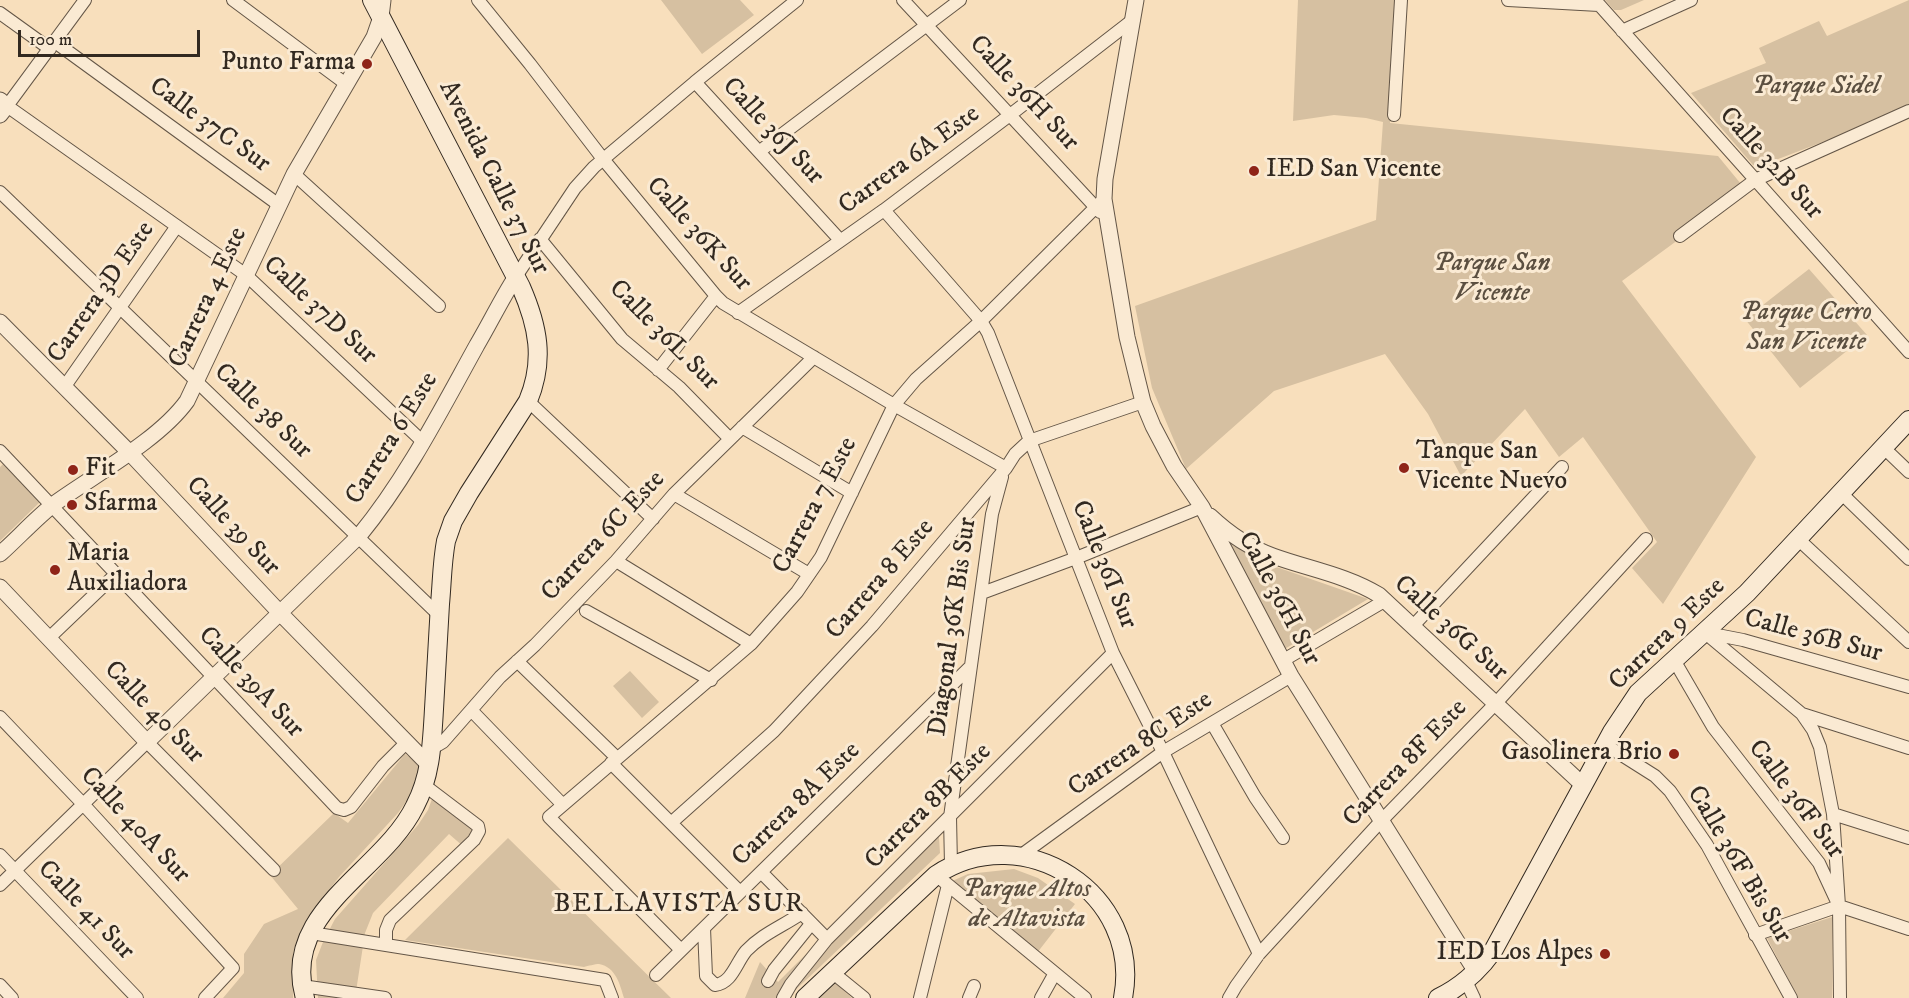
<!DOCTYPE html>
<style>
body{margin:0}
#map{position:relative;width:1909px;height:998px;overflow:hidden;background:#f8dfbc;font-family:"IM FELL DW Pica",serif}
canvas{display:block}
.scale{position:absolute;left:18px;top:30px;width:182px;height:27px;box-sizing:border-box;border:3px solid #322920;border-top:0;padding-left:8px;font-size:18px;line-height:21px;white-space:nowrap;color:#322920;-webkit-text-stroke:4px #faead3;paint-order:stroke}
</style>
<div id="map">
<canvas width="1909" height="998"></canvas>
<div class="scale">100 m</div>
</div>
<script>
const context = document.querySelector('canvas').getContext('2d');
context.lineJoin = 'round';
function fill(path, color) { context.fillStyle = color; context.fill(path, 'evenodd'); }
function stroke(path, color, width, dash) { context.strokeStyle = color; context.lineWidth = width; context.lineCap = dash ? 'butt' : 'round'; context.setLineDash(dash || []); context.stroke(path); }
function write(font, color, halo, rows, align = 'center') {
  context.font = font + ' "IM FELL DW Pica",serif'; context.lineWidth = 6; context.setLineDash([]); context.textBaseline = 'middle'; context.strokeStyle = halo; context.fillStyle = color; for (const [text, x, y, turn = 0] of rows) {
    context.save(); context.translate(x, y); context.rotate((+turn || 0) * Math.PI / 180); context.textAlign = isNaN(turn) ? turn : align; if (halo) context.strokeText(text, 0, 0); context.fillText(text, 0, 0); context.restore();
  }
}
const green = new Path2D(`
 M661,0H740L754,15L702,54Z
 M1298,0H1395L1390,123L1718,156L1741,184L1682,237L1622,281L1756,457L1663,604L1632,568L1657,542L1583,437L1559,457L1525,409L1461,476L1428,414L1385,354L1274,391L1186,469L1152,388L1135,306L1376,220L1383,122L1366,118L1334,115L1293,121Z
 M1605,0H1644L1621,10H1614Z
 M1909,0V104L1833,138L1760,166L1753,165L1691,93L1766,63L1759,48L1819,21L1827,36Z
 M1809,269L1867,335L1800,388L1745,319Z
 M3,464L40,502L0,541V467Z
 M1225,541L1265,563L1368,599L1283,650Z
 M630,671L659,702L642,718L613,686Z
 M405,754L421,765L410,796L398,813L339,877L307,919L293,953V998H223L244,973V954L264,924L298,909L270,875L334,813L348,823Z
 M432,799L478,833L464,847L449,834L373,913L365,933L355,998H318L316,960L323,942L335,919L418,825L428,810Z
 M938,823L940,853L787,998H745L760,962L778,982Z
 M508,838L671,998H624C620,985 616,967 599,964C595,964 588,966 584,967L405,940Z
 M1014,869L1038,878L1075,904L1037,953L950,882L968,874Z
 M1832,917V998H1798L1767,938Z
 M832,980L852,998H813Z`);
const minor = new Path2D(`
 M85,0L7,106L246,275L422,441
 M233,0L346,84
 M478,0L530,64L603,159L716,296L723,303L894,405L1006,468
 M903,0L1100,212
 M1508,0L1599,5
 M1595,0L1909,352
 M0,13L50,49
 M1622,31L1691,0
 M55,42L279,205
 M695,82L840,240
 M1394,115L1401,0
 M760,151L960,0
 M294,174L439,306
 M0,192L440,616
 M884,210L981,321L988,333L1113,653L1163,752L1259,954
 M1680,236L1755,180L1909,111
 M540,239L622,339L679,387L730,439
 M515,278L575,188L594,167L695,82L797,0
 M738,313L884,210L1010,115L1134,19
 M658,370L716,296
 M65,386L177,226
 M528,401L653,519
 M742,427L852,493
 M1883,447L1909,472
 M0,451L337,808L344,810L351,807L383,766L407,742
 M1841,493L1909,559
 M674,494L809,574
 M1798,539L1909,642
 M616,561L751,644
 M982,593L1076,558L1202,507
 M586,611L711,680
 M1413,626L1562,467
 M1704,632L1802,714L1909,748
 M1707,633L1743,640L1909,687
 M49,638L116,574
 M1674,660L1713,727L1819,863L1839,906L1909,929
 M517,661L617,758
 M1282,661L1386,600
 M472,711L563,805
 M1802,714L1813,730L1820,747L1833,814L1839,906L1840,998
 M0,717L83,804L233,968L205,998
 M1212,723L1255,797L1283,838
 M1606,745L1655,776L1670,791L1707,845L1791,998
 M431,749L443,742L500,677L535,645L616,561L674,494L814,357
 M611,763L740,892
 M1833,814L1909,838
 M671,823L774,731L872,626L1006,468L1015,454L1029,441L1143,402
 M0,855L137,998
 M1020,856L1163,752L1291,676
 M951,865L950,817L992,514L1002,477
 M761,872L827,939
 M936,875L1085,998
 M0,885L147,742L274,870
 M704,928L706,976L715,985C732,983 736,963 746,951C762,934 783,926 802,913
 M311,933L605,980L612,998
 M1755,935L1839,906
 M386,945V930L390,920L474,840L479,831L478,826L424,785
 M681,950L549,817L751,644L797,592L821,557L894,405L916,379L981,321L1104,199
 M832,972L864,998
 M656,975L970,667
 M768,981L774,970L811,924
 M1466,981L1474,998
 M0,985L12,998
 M302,986L385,998
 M783,998L791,984L827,939L1113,653
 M920,998L948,885
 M969,998L974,986
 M1041,998L1055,973
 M1229,998L1236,986L1259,954L1382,820L1496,703L1646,539`);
const tertiary = new Path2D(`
 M1136,0L1105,179L1104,199L1127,337L1143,402L1153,426L1174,466L1202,507L1291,676L1476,972
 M0,100L7,106L0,115
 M0,322L129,452L281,614L429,765
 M1210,516C1228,533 1250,548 1273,556C1309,569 1346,575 1379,595L1584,786
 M0,554C18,538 35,519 54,504C94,475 159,440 187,401L294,174L374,37L381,17L383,0
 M0,587L147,742L359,536C406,479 441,410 477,345C490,323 501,300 515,278`);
const secondary = new Path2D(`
 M305,998C280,911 383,872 415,806C431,776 432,743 434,709C436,674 438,639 440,604C442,583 442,562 446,541L453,521L469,493L528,401C545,360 538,326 521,287L372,0
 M805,998L936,875C1024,817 1143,894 1123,998
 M1438,998C1461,987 1478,972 1493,951L1612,732L1638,693L1747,593L1909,420`);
const markers = [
 [367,64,6,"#8f2418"],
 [1254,171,6,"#8f2418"],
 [1404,468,6,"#8f2418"],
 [73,470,6,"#8f2418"],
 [72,505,6,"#8f2418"],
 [55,570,6,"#8f2418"],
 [1674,754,6,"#8f2418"],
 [1605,954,6,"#8f2418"]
];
const poiNames = [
 ["Punto Farma",355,64,"right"],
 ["IED San Vicente",1266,171],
 ["Tanque San",1416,453],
 ["Vicente Nuevo",1416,483],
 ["Fit",85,470],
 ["Sfarma",84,505],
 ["Maria",67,555],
 ["Auxiliadora",67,585],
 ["Gasolinera Brio",1662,754,"right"],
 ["IED Los Alpes",1593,954,"right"]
];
const parkNames = [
 ["Parque Sidel",1816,88],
 ["Parque San",1492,265],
 ["Vicente",1492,295],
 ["Parque Cerro",1806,314],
 ["San Vicente",1806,344],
 ["Parque Altos",1027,891],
 ["de Altavista",1027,921]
];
const streetNames = [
 ["Calle 36H Sur",1023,94,47],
 ["Calle 37C Sur",209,126,36],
 ["Calle 36J Sur",772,132,47],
 ["Carrera 6A Este",910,161,-36],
 ["Calle 32B Sur",1770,164,48],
 ["Avenida Calle 37 Sur",493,178,63],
 ["Calle 36K Sur",698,235,48],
 ["Carrera 3D Este",102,293,-55],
 ["Carrera 4 Este",209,298,-65],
 ["Calle 37D Sur",319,311,43],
 ["Calle 36L Sur",663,336,45],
 ["Calle 38 Sur",262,412,44],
 ["Carrera 6 Este",393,439,-58],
 ["Carrera 7 Este",816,506,-62],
 ["Calle 39 Sur",232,527,47],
 ["Carrera 6C Este",604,537,-47],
 ["Calle 36I Sur",1103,565,68],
 ["Carrera 8 Este",881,580,-49],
 ["Calle 36H Sur",1278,599,62],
 ["Diagonal 36K Bis Sur",954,627,-82],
 ["Calle 36G Sur",1450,629,42],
 ["Carrera 9 Este",1668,635,-44],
 ["Calle 36B Sur",1813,637,15],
 ["Calle 39A Sur",250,683,47],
 ["Calle 40 Sur",153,713,46],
 ["Carrera 8C Este",1141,745,-34],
 ["Carrera 8F Este",1406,764,-46],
 ["Calle 36F Sur",1795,800,53],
 ["Carrera 8A Este",797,805,-44],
 ["Carrera 8B Este",929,807,-45],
 ["Calle 40A Sur",134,826,47],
 ["Calle 36F Bis Sur",1738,865,59],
 ["Calle 41 Sur",85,911,46]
];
const neighbourhoodNames = [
 ["BELLAVISTA SUR",679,905]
];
fill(green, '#d6c0a1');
stroke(minor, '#645647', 14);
stroke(tertiary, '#645647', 17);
stroke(secondary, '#322920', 20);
stroke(minor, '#faead3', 12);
stroke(tertiary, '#faead3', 15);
stroke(secondary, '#faead3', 18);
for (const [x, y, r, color] of markers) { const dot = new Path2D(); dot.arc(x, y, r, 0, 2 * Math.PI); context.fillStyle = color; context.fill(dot); stroke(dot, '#faead3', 2); }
write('26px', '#322920', '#faead3', poiNames, 'left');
write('italic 26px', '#5b4f40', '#faead3', parkNames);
write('26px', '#322920', '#faead3', streetNames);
context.letterSpacing = '1.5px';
write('27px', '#322920', '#faead3', neighbourhoodNames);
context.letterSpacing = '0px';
</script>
